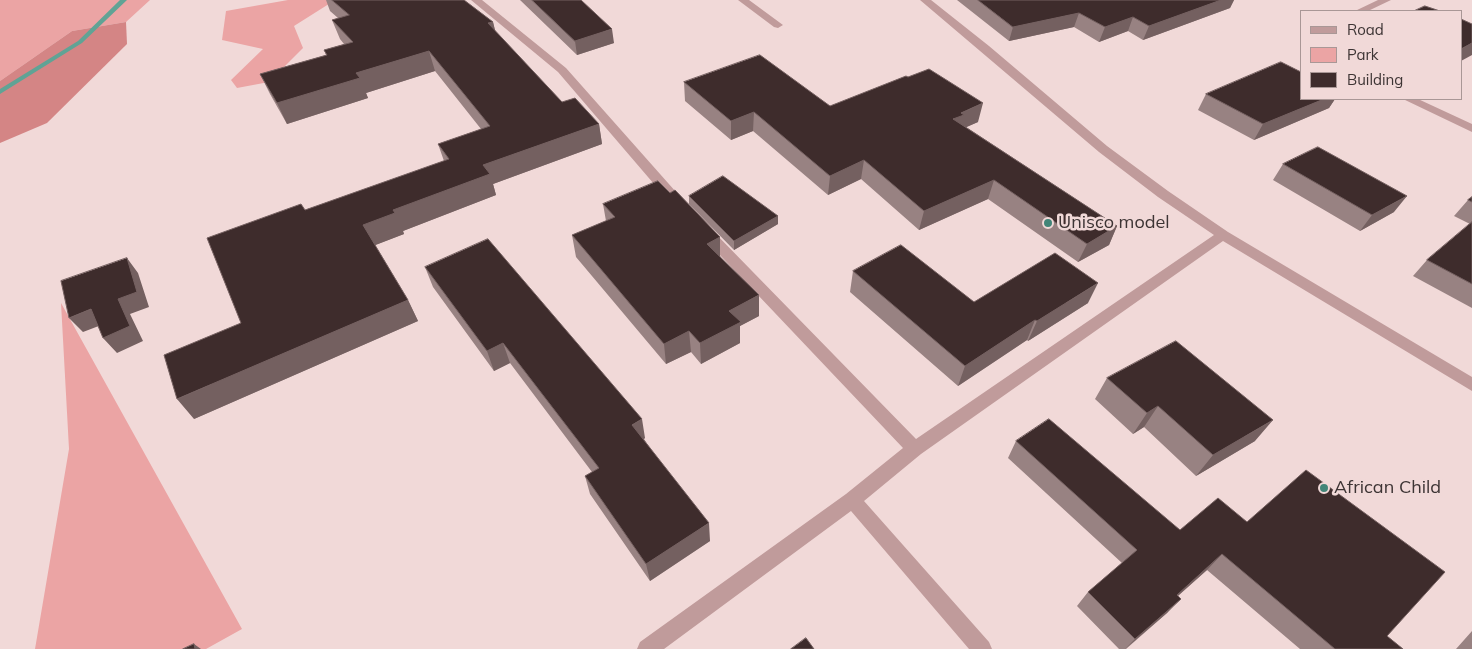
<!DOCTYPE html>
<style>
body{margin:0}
#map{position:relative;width:1472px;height:649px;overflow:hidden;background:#f1d9d8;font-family:Mulish,sans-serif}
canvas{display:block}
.legend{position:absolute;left:1300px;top:10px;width:162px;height:90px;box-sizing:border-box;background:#f1d9d8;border:1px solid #a99796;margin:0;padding:6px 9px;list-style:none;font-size:15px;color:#3d3434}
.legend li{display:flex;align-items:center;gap:10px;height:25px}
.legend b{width:25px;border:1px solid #a99796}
</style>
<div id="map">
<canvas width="1472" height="649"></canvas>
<ul class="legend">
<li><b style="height:6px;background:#c09b9b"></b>Road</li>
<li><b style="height:14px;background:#eba4a4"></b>Park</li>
<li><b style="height:14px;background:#3e2c2c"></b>Building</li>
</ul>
</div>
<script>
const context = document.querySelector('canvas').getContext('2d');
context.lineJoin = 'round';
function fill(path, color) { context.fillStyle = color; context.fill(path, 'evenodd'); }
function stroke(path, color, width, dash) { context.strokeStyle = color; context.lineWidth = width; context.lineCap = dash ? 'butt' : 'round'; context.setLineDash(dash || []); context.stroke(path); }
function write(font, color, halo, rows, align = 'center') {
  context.font = font + ' Mulish,sans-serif'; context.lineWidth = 5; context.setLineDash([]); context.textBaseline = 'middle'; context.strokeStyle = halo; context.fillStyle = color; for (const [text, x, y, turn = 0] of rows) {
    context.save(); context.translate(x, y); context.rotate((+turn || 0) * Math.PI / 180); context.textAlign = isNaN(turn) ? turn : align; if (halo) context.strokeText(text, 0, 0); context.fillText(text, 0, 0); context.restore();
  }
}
const green = new Path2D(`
 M0,0H150L126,22L72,31L0,81Z
 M288,0H338L332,2L294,26L303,48L269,82L237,88L231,80L263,49L222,40L226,11Z
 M61,303L242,629L206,649H35L69,449Z`);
const forest = new Path2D(`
 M126,22L127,44L47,123L0,143V81L72,31Z`);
const stream = new Path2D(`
 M120,0H127L82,43L0,94V89L78,41Z`);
const minor = new Path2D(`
 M471,0H482L566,68L676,192L677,195L676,198H666L558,72Z
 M738,0H749L783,25L778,28L774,27Z
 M920,0H931L989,46L1107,146L1168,191L1228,232L1472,377V391L1223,241L921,454L864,501L989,642L992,649H969L851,511L664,649H637L640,642L846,494L903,448L701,235L699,232L701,229H711L916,439L1214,235L1158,197L1099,152Z
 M1378,0H1391L1368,11H1355Z
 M1403,99H1418L1472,124V132Z`);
const wall = new Path2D(`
 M326,0H464L493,22L495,31L562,102L599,124L602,144L493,184L496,195L403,231L404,234L375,245L408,300L418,321L194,419L241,323L305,210L444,161L438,144L481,129L435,71L366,93L368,98L287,124L270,94L260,74L326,55L324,50L344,44L340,39L332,20L338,18L330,11Z
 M520,0H581L614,43L577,55Z
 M957,0H1234L1230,8L1143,40L1128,31L1099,42L1074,27L1009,41Z
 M684,82L830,106L978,122L966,127L1117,226L1109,245L1078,262L988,199L919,230L861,179L828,195L753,131L731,140L685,101Z
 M1206,94L1301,99H1335L1329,108L1254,140L1198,110Z
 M1283,164L1394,212L1360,231L1273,180Z
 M670,193L720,237V256L759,316L740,326V343L701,364L691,352L666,364L576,257L572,235L606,221L603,204Z
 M689,196L778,216V224L734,250L689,204Z
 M1472,197V308L1413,276L1427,260L1470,224L1454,216L1468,200Z
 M425,267L645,438L644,439L710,541L650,581L590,494L585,476L592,472L510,363L494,371L433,287Z
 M853,271L974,302L1088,303L1028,341L1027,340L958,386L850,292Z
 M1107,378L1255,441L1196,476L1144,427L1133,434L1095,399Z
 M1016,441L1180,530L1387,636L1403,649H1300L1207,570L1178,596L1167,613L1126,649H1119L1077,606L1088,592L1122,563L1008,458Z
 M1472,631V649H1456Z`);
const shadedWall = new Path2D(`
 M1221,0H1234L1230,8L1143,40L1149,26Z
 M1079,13L1074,27L1009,41L1013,27Z
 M1133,17L1128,31L1099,42L1105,27Z
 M493,22L498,42L488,23Z
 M612,29L614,43L577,55L575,41Z
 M1472,43V55L1461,61V49Z
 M429,51L435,71L366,93L368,98L287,124L277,103L356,73Z
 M1324,99H1335L1329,108L1254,140L1263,124Z
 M983,103L978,122L960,130L953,119L961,113Z
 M754,112L753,131L731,140V121Z
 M599,124L602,144L493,184L496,195L403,231L404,234L373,246L363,225L483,165Z
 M864,160L861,179L828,195L830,176Z
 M994,180L988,199L919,230L924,211Z
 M1407,196L1394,212L1360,231L1372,215Z
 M778,216V224L734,250V241Z
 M1117,226L1109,245L1078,262L1087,244Z
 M720,237V258L707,244Z
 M127,258L138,273L149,307L130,314L143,341L117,353L103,338L118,299Z
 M1098,283L1088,303L1028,341L1037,321Z
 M759,295V316L740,326V343L701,364L700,343L729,311Z
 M408,300L418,321L194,419L177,399Z
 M91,309L104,324L83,332L69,318Z
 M1035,320L1027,340L958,386L965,366Z
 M689,331L691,352L666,364L664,344Z
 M503,343L510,363L494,371L487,351Z
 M1158,406L1144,427L1133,434L1147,413Z
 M642,419L645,438L636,444L632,425Z
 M1273,420L1255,441L1196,476L1213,455Z
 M709,523L710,541L650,581L646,564Z
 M1222,554L1207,570L1163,609L1177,595Z
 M1181,599L1167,613L1125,649L1135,639Z
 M194,644L201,649H195Z`);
const building = new Path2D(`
 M332,0H464L493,22L488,23L562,102L575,98L599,124L483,165L490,174L393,210L395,213L363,225L408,300L177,399L164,355L241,323L207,238L301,204L305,210L449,159L438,144L490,126L429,51L356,73L360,78L277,103L260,74L327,55L324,50L353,42L332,20L349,15Z
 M532,0H581L612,29L575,41Z
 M978,0H1221L1149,26L1133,17L1105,27L1079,13L1013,27Z
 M1425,6L1440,11H1414Z
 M1461,19L1472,24V43L1461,49Z
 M760,55L830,106L906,76L908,77L929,69L983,103L961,113L964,115L953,119L1117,226L1087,244L994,180L924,211L864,160L830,176L754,112L731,121L684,82Z
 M1281,62L1301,72V99H1324L1263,124L1206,94Z
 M1318,147L1407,196L1372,215L1283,164Z
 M723,176L778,216L734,241L689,196Z
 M658,181L670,193L675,190L720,237L707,244L759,295L729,311L741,322L700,343L689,331L664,344L572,235L615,217L603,204Z
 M1472,197V202L1468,200Z
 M1472,222V284L1427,260Z
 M488,239L642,419L632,425L709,523L646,564L585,476L599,468L503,343L487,351L425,267Z
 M901,245L974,302L1055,253L1098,283L1037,321L1035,320L965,366L853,271Z
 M127,258L137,292L118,299L130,326L103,338L91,309L69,318L61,281Z
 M1176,341L1273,420L1213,455L1158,406L1147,413L1107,378Z
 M1049,419L1180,530L1218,498L1247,522L1306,470L1445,572L1387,636L1403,649H1335L1222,554L1177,595L1181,599L1135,639L1088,592L1137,550L1016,441Z
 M806,638L814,649H791Z
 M194,644L195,649H183Z`);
const markers = [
 [1048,223,5,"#428578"],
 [1324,488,5,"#428578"]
];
const poiNames = [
 ["Unisco model",1058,223],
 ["African Child",1334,488]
];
fill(green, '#eba4a4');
fill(forest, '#d48585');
fill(stream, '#60a395');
fill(minor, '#c09b9b');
fill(wall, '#988282');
fill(shadedWall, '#746060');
fill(building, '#3e2c2c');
stroke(building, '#746060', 1);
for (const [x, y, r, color] of markers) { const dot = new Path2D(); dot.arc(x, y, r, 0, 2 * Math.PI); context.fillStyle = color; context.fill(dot); stroke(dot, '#f1d9d8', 2); }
write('18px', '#3d3434', '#f1d9d8', poiNames, 'left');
</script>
